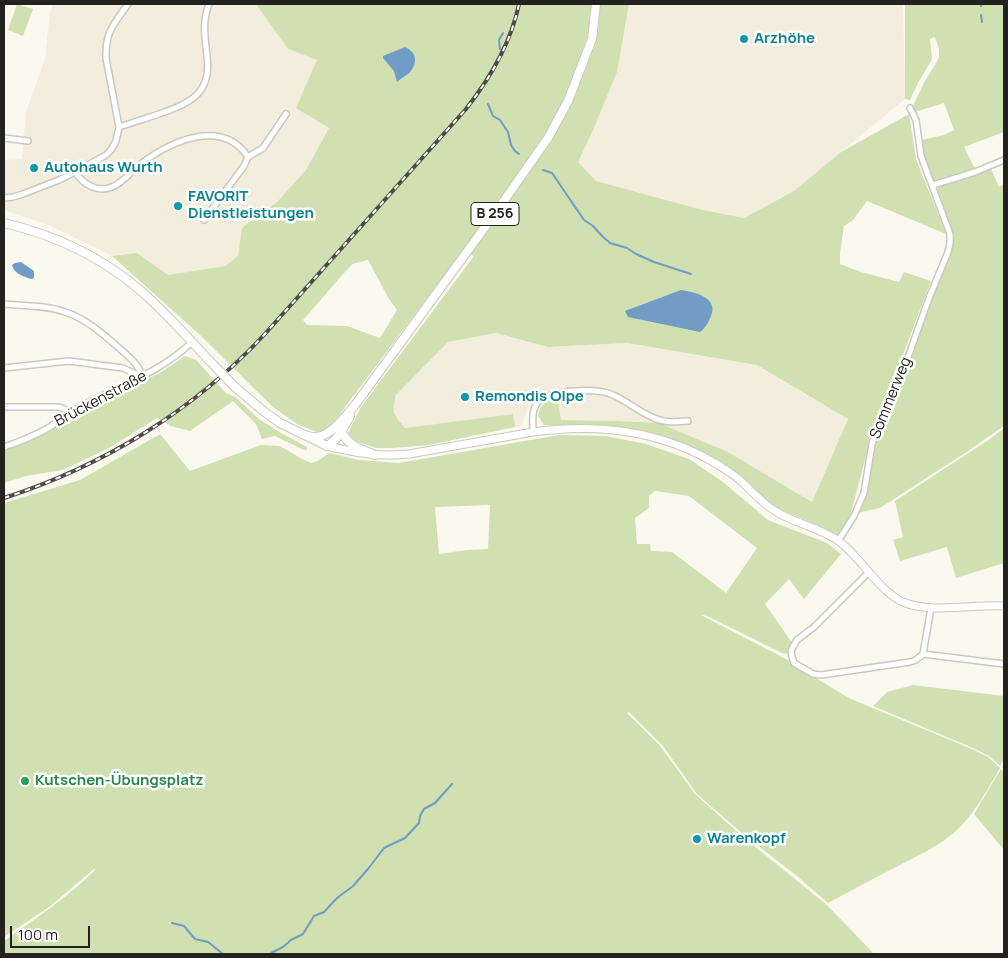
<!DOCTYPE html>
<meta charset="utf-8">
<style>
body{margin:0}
#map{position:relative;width:1008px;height:958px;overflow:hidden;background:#faf8ef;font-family:Manrope,sans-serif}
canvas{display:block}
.frame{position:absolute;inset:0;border:5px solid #23221f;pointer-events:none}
.scale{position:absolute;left:10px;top:926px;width:80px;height:22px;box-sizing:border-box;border:2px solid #23221f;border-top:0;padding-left:6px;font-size:15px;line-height:18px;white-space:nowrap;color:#23221f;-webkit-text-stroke:4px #fff;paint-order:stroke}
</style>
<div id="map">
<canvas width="1008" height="958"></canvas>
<div class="frame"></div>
<div class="scale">100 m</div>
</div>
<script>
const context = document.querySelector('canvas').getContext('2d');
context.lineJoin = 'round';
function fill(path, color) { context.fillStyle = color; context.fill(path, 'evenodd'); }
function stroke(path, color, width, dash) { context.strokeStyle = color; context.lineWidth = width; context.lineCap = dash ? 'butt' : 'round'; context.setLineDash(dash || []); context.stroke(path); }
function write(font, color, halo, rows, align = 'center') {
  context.font = font + ' Manrope,sans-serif'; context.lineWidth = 5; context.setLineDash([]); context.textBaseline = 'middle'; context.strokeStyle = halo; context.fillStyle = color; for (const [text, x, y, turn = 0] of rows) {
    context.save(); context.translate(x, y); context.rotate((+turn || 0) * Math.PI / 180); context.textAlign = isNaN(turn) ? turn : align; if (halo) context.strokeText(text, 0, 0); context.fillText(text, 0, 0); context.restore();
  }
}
const built = new Path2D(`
 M53,4H256L288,49L317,60L329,128L306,170L278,201L242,228L238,256L225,266L168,275L137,253L112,256L51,226L4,210V160L22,159L26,112L45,59L50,13Z
 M629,4H903L905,99L794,191L744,218L703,210L596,181L577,162L594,128L617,72Z
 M496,333L548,347L627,343L757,365L848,419L812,502L728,452L659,423L617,421L561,420L558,400L552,389L541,394L529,404L522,425L515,427L513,414L405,428L397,417L393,407L396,395L448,342Z`);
const green = new Path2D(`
 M17,4L33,9L23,36L8,30Z
 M256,4H629L617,72L594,128L578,162L596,181L703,210L744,218L794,191L841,152L909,114L916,159L946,234L867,201L853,220L844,226L840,253V264L861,272L899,282L904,272L931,281L899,365L873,429L851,513L838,536L820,526L779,509L766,501L736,474L691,446L649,432L622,427L599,425H544L538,416L540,408L546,401L558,400L561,420L617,421L659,423L728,452L812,502L848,419L757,365L627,343L548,347L496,333L448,342L396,395C391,412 394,415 405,428L513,414L515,427L429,445L393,448H376L353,440L348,433L361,407L474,256L463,250L337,418L325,431L319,433L297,424L273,407L199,334L112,256L137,253L168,275L225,266L238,256L242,228L278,201L306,170L329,128L296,108L317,60L288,49ZM368,260L389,299L397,310L380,338L347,326L307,325L303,320L352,264Z
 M905,4H1004V132L964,147L975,169L934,182L923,154L922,140L944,135L954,130L944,103L915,112L913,106L924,83L939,58V49L935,37L930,39L932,59L918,83L910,100L905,99Z
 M991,169L999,187L1004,184V426L965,453L880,508L857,513L876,435L908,363L930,298L947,263L954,237L937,187L974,176Z
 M185,356L196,360L226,393L235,397L259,419L281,433L307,447L306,451L275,436L262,439L256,424L233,401L190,431L171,426L157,418L109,448L63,470L26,476L4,483V450L22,444L45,434L72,414L160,373Z
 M1004,428V563L956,578L947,547L900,561L893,540L903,537L895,501L990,439Z
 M160,434L190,471L261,445L280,446L302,459L311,463L318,461L329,453L359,460L399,463L559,435L606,436L646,444L689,459L723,482L768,520L827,543L841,554L804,599L789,579L765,604L793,644L786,654L782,653L707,616L701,615C729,630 758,644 786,659C808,672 829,687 851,699L972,749L988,757L1000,768C988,789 976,811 959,828C942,845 920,854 900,865C876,877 852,890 828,903L797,876L743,834L697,794L663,746L629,712L627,713L661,747L695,794L742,836L827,905L874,954H4V941C35,919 68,897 95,870L94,869L49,907L4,937V503L80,480ZM655,491L689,496L757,548L726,593L672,552L651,551L650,544H637L635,518L649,508V496ZM490,505L488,549L467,550L439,554L435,507Z
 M913,685L1004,696V758L1000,766L989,756L973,748L873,706L887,692Z
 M1001,769L1004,773V850L974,814Z`);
const water = new Path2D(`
 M405,47C416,52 418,61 411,71C408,75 401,78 397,82L394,71L383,58V56Z
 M21,262L34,271V278L31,279C23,276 14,274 12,265L15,263Z
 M681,290C694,292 719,297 711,316C708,323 706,327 700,332L628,317L625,311Z`);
const stream = new Path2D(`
 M981,6L982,4
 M981,15L982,22
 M500,49L499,40L503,33
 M488,104L493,116L500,120L508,132L511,145L515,151L519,154
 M543,170L552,173L584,220L593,226L603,237L610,243L627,248L636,254L654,262L691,274
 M172,923L184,926L195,939L208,942L223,954
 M271,953L283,947L291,940L303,934L314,916L324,912L337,898L353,886L368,869L384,848L405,838L419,823L420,816L424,809L435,803L452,784`);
const minor = new Path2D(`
 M119,127C132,123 146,118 159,114C190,103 212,94 207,56C205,38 202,21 209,4
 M4,138L28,141
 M248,157L263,148L286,114
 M75,172C83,184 97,193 112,187C123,183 132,170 142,163C170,142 222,117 248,157L244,166L204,220
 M933,185L975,172L1004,160
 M4,198L13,197L23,194L59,180L75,172L106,155L111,150L116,141L119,127L106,58C105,32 114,24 128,4
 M4,304C24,306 46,305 65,312C85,318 103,334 119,348C128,356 139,364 142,377
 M4,368L69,361L123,368L142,377
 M4,407H59L71,412
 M533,432C533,422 531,410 538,402C550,389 598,388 613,395C627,401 639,412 654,418C665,423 676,422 688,421
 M4,447C19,442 36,435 50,427C57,422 64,416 72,411C112,388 158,375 192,342
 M838,541L854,516L864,493L872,444L878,424L906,363L929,298L948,252L950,243V234L921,156L916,120L910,108
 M869,572L814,627L797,640L794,645L791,651L792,657L794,663L813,674L821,675L910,662L916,660L923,654
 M931,608L923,654L1004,664`);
const secondary = new Path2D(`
 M327,446C357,453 378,457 409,454L533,432C606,422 674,432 735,476C749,487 760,502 775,511C795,524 820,527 840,542C861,558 879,591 903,602C931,614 973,604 1004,606`);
const primary = new Path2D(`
 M4,223C55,235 100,256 140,290C163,310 184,333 205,356
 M234,386L262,410L280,423L327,446
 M341,432C349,446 361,449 375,455
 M302,434C307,436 313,438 318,437C334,433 345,416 355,405L496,212L548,138L568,101L592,39L596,4
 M327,446C338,440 344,427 350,416`);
const rail = new Path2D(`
 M4,498C103,466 193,411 264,335L466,109C491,77 511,43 519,4`);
const primaryBridge = new Path2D(`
 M205,356L234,386`);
const markers = [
 [744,39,5,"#0f9aa8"],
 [34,168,5,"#0f9aa8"],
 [178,206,5,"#0f9aa8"],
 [465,397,5,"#0f9aa8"],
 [25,781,5,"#2e9e5b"],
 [697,839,5,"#0f9aa8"]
];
const shields = [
 [495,214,48]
];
const shieldNames = [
 ["B 256",495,214]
];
const cultureNames = [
 ["Arzhöhe",754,39],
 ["Autohaus Wurth",44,168],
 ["FAVORIT",188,197],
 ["Dienstleistungen",188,214],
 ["Remondis Olpe",475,397],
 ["Warenkopf",707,839]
];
const streetNames = [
 ["Sommerweg",891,398,-68],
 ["Brückenstraße",101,399,-28]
];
const leisureNames = [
 ["Kutschen-Übungsplatz",35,781]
];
fill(built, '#f2eddd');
fill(green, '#d0e0b1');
fill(water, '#709cc6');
stroke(stream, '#709cc6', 2);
stroke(minor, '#cac8c0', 8);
stroke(secondary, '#cac8c0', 9);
stroke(primary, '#cac8c0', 10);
stroke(minor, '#fff', 5);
stroke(secondary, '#fff', 7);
stroke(primary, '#fff', 8);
stroke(rail, '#4d4c47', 4);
stroke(rail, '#fff', 2, [5.5]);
stroke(primaryBridge, '#cac8c0', 10, []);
stroke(primaryBridge, '#fff', 8);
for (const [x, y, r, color] of markers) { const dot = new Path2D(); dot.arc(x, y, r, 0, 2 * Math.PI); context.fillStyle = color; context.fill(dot); stroke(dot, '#fff', 2); }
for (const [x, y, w] of shields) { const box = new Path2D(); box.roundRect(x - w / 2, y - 11.5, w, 23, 4); context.fillStyle = '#fff'; context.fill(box); stroke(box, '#23221f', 1); }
write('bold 14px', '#23221f', null, shieldNames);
write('bold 15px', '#0d838f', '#fff', cultureNames, 'left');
write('15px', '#23221f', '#fff', streetNames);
write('bold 15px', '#27864d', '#fff', leisureNames, 'left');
</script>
